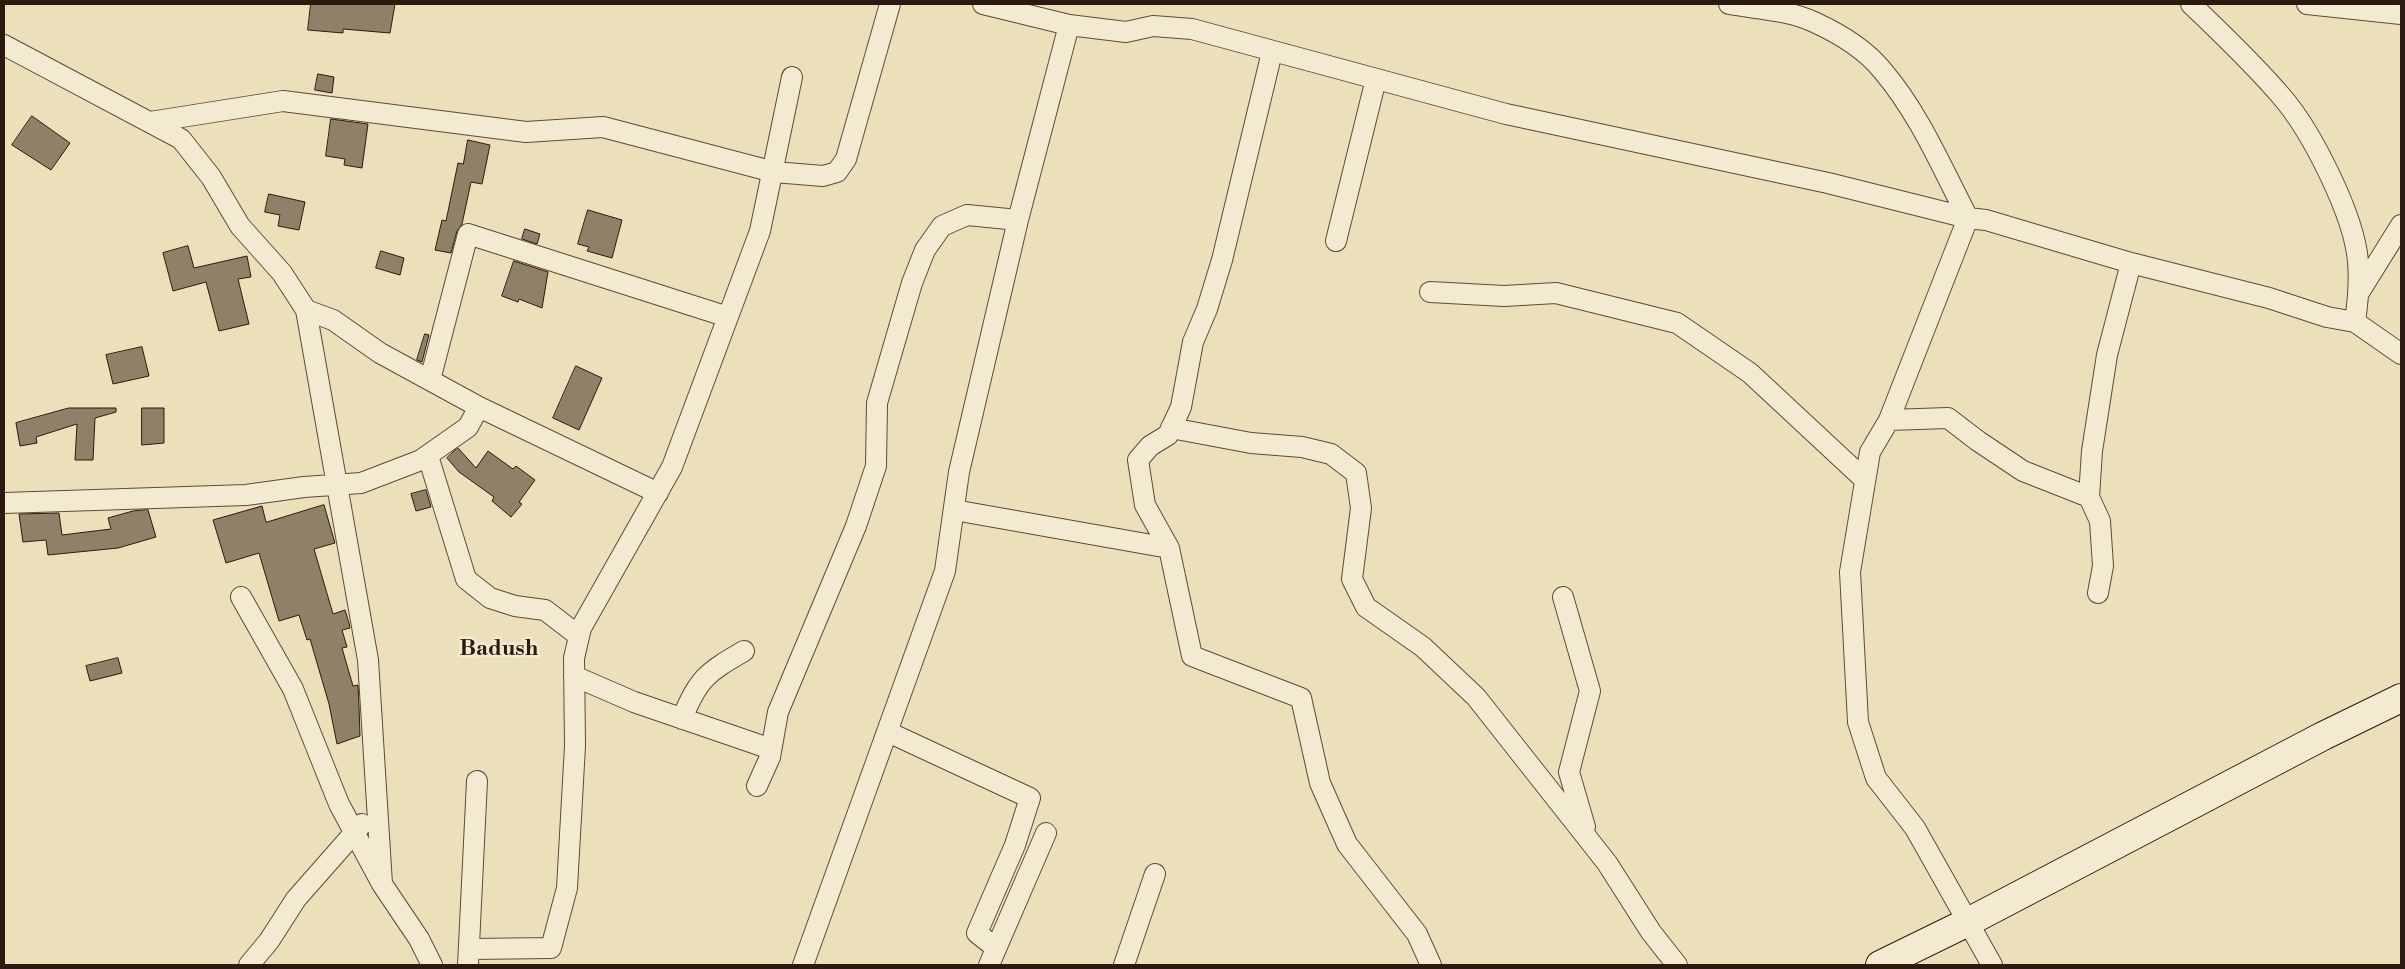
<!DOCTYPE html>
<style>
body{margin:0}
#map{position:relative;width:2405px;height:969px;overflow:hidden;background:#ebe0ba;font-family:"Libre Bodoni",serif}
canvas{display:block}
.frame{position:absolute;inset:0;border:5px solid #2c190f;pointer-events:none}
</style>
<div id="map">
<canvas width="2405" height="969"></canvas>
<div class="frame"></div>
</div>
<script>
const context = document.querySelector('canvas').getContext('2d');
context.lineJoin = 'round';
function fill(path, color) { context.fillStyle = color; context.fill(path, 'evenodd'); }
function stroke(path, color, width, dash) { context.strokeStyle = color; context.lineWidth = width; context.lineCap = dash ? 'butt' : 'round'; context.setLineDash(dash || []); context.stroke(path); }
function write(font, color, halo, rows, align = 'center') {
  context.font = font + ' "Libre Bodoni",serif'; context.lineWidth = 5; context.setLineDash([]); context.textBaseline = 'middle'; context.strokeStyle = halo; context.fillStyle = color; for (const [text, x, y, turn = 0] of rows) {
    context.save(); context.translate(x, y); context.rotate((+turn || 0) * Math.PI / 180); context.textAlign = isNaN(turn) ? turn : align; if (halo) context.strokeText(text, 0, 0); context.fillText(text, 0, 0); context.restore();
  }
}
const building = new Path2D(`
 M311,4H395L390,33L343,29V33L308,30Z
 M318,74L334,77L332,93L315,90Z
 M32,116L70,143L51,170L12,145Z
 M331,119L368,124L362,168L344,165L345,159L326,156Z
 M468,140L490,145L482,184L471,182L462,224L457,231L451,253L435,250L442,220L446,221L458,163L463,164Z
 M269,194L305,202L299,230L278,226L280,215L265,212Z
 M588,210L622,220L612,258L587,251L589,247L578,244Z
 M525,229L540,234L537,244L522,239Z
 M188,246L194,268L247,256L251,277L238,279L249,324L219,331L206,282L173,291L163,253Z
 M381,251L404,258L400,275L376,268Z
 M514,261L548,272L542,308L519,299L518,302L502,296Z
 M425,334L429,335L422,362L417,360Z
 M142,347L149,376L113,384L106,355Z
 M576,366L602,378L579,430L553,418Z
 M69,408H116V412L95,418L93,460H75L77,424L36,437L37,443L20,446L16,423Z
 M142,408H164V443L142,445Z
 M458,448L476,468L488,451L513,469L516,466L535,480L519,502L522,504L511,517L492,501L494,497L459,472L447,458Z
 M426,490L431,507L416,511L411,494Z
 M324,505L335,543L314,549L333,614L345,610L349,623L350,628L342,630L347,647L342,648L353,686L358,685L359,706L360,736L337,744L329,704L310,639L307,640L299,615L279,621L259,553L226,563L213,520L262,506L266,522Z
 M148,510L156,537L118,548L48,555L46,540L23,542L19,514L59,513L62,535L111,529L108,518L133,511Z
 M118,658L122,673L90,681L86,666Z`);
const street = new Path2D(`
 M983,4L1069,25L1126,32L1153,26L1192,29L1506,114L1828,183L1968,218L1986,220L2131,263L2269,298L2327,317L2355,322L2401,354
 M1729,4C1757,9 1788,10 1814,22C1838,33 1865,49 1882,70C1919,113 1942,168 1968,218L1889,420L1870,452L1850,572L1858,722L1876,778L1915,828L1992,965
 M2191,4C2222,34 2254,64 2282,97C2312,132 2354,215 2358,261C2360,283 2358,301 2355,322
 M2307,4L2401,14
 M4,45L181,139L211,177L240,226L282,273L306,310L368,660L382,884
 M1272,52L1222,260L1207,309L1193,342L1181,407L1168,435L1150,446L1138,460L1145,505L1169,548L1192,656L1301,698L1320,783L1347,844L1417,934L1431,965
 M150,122L283,101L526,132L603,127L774,172L823,176L837,172L846,159L890,4
 M1336,241L1376,79
 M2360,291L2401,225
 M1430,292L1504,296L1556,293L1677,323L1750,373L1865,480
 M306,310L333,320L380,353L479,407L658,493
 M430,380L468,234L728,317
 M1889,420L1948,418L1978,441L2023,471L2089,497
 M1171,428L1251,443L1302,447L1331,454L1356,473L1361,508L1352,579L1366,607L1423,647L1476,697L1607,863L1651,932L1677,965
 M428,456L466,579L490,598L515,606L545,610L579,636
 M4,503L246,495L304,487L361,483L421,460L468,427L479,407
 M954,510L1169,548
 M2098,593L2103,566L2100,521L2089,497L2092,451L2107,355L2131,263
 M241,597L293,689L339,804L382,884L419,939L432,965
 M1563,597L1590,691L1569,772L1585,827
 M574,676L634,702L771,749
 M682,719C698,678 708,672 744,651
 M888,732L1030,798L1015,845L977,933L996,948
 M757,786L770,757L778,712L856,526L876,466L877,403L912,283L925,250L942,226L967,215L1018,220
 M470,949L551,948L567,888L575,746L574,658L581,628L672,467L760,231L792,77
 M249,965L269,941L296,899L362,824
 M468,965L477,781
 M803,965L945,571L959,472L1018,220L1069,25
 M989,965L1046,833
 M1124,965L1155,874`);
const secondary = new Path2D(`
 M1880,965L1968,922L2323,736L2401,698`);
const districtNames = [
 ["Badush",499,650]
];
fill(building, '#8f8068');
stroke(building, '#2c190f', 1);
stroke(street, '#5c4b3a', 22);
stroke(secondary, '#2c190f', 30);
stroke(street, '#f2ebd2', 20);
stroke(secondary, '#f2ebd2', 28);
write('bold 22px', '#2c190f', '#f2ebd2', districtNames);
</script>
